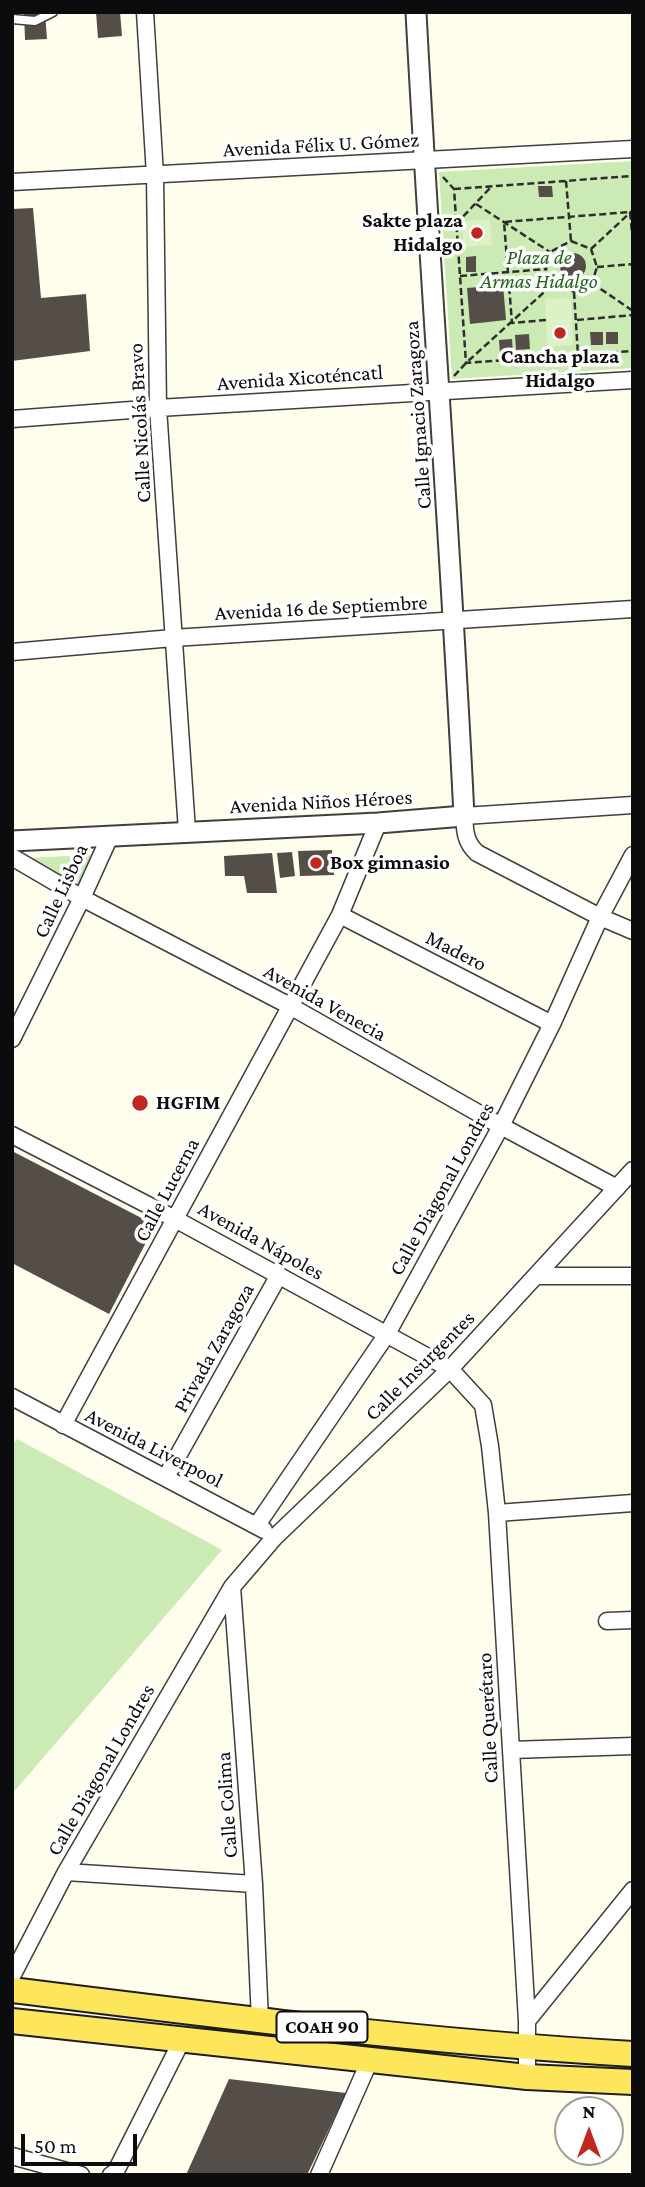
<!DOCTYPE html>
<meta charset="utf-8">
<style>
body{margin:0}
#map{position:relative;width:645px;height:2187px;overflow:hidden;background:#fffdeb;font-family:"Crimson Pro",serif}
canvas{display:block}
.frame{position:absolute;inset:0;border:14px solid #0c0c0c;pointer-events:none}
.north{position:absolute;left:554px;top:2096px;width:70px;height:70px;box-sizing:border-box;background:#fff;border:2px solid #9e9e9e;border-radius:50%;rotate:0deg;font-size:19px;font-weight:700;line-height:28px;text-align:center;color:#0c0c0c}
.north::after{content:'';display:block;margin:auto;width:24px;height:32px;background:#c1271f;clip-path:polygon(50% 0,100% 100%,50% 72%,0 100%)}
.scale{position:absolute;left:21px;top:2134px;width:116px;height:32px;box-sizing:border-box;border:4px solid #0c0c0c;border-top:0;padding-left:9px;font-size:21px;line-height:24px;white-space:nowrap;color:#0c0c0c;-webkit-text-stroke:5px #fff;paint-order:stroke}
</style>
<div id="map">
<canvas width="645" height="2187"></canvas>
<div class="frame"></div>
<div class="north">N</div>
<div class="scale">50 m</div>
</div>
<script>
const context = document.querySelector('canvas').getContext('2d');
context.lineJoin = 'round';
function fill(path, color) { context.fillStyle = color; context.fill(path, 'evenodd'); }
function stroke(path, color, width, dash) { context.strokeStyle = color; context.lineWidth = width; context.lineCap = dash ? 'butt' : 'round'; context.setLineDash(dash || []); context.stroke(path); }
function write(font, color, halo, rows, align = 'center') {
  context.font = font + ' "Crimson Pro",serif'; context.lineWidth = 7; context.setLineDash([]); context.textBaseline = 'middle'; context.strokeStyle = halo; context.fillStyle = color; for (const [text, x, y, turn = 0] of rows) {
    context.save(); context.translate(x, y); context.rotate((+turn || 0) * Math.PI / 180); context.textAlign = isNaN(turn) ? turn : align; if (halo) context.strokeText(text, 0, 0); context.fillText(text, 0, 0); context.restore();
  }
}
const green = new Path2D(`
 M633,161V368L452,379L439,172Z
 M92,855L77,888L24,858Z
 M17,1439L222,1550L12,1794V1445Z`);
const pitch = new Path2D(`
 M490,219L492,245L464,247L462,222Z
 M571,298L573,345L547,347L545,299Z`);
const building = new Path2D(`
 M24,12H45L47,39L25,40Z
 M96,12H120L122,36L98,38Z
 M538,186H552L553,197H539Z
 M33,208L41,298L86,294L90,351L12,361V209Z
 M560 266a13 13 0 1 1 26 0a13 13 0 1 1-26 0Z
 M476,256V272H466V257Z
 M503,285L506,320L470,324L467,288Z
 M590,332H603V345H591Z
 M606,332H618V344H606Z
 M529,334L530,349L516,350L515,335Z
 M512,339L513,353L500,354L499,340Z
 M332,850L334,875L300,876L298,851Z
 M292,852L295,876L280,878L277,853Z
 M272,853L277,893H247L244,876H225L224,856Z
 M12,1151L155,1225L109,1314L12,1263Z
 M229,2079L346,2093L307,2175H186Z`);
const path = new Path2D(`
 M443,177L454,189L466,363L633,351
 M566,181L571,241
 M454,189L633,176
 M476,204L550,252
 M456,224L492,186
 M571,241L591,249L597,267L592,283L575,292L553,285L546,269L550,252Z
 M591,249L633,210
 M597,267L633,264
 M460,276L546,269
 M592,283L633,311
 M574,292L578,355
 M546,320L512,323L504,222L630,212L633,243
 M577,320L633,315
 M454,376L466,363L552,285`);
const service = new Path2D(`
 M12,19L35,21L53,12`);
const minor = new Path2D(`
 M145,12L155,175L158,408L187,831
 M12,182L633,149
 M12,419L158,408L633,380
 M12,652L173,638L633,609
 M633,805L464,816C465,831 465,842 477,853L600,917L633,931
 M12,857L82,898L290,1006L501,1126L617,1188
 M340,915L552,1024
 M12,1039L82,898L110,836
 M12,1135L175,1219L450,1369L483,1405L490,1446L497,1513L527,2021V2077
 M536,1276H633
 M12,1397L264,1530
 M63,1425L340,915L378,823
 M166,1477L279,1275
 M497,1513L633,1503
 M257,1525L387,1334L501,1126L552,1024L600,917L633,855
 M232,1587L254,1884L260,2021
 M607,1621L633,1620
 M511,1750L633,1746
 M66,1872L254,1884
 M12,1976L66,1872L232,1587L274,1538L450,1369L633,1170
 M527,2021L633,1890
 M12,2156L81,2175
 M111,2175L115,2173L182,2040
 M319,2175L370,2060`);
const tertiary = new Path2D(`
 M12,841L378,823L464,816C451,548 430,280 416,12`);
const primary = new Path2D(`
 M12,1990C219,2016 425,2042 633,2054
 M12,2021L527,2077L633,2082`);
const markers = [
 [477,233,7,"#c1271f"],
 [560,333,7,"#c1271f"],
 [316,863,7,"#c1271f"],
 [140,1103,9,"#c1271f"]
];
const shields = [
 [322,2027,91]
];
const shieldNames = [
 ["COAH 90",322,2027]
];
const streetNames = [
 ["Avenida Félix U. Gómez",321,145,-3],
 ["Avenida Xicoténcatl",300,378,-4],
 ["Calle Ignacio Zaragoza",418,415,-94],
 ["Calle Nicolás Bravo",140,423,-93],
 ["Avenida 16 de Septiembre",321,608,-3],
 ["Avenida Niños Héroes",321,802,-3],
 ["Calle Lisboa",61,891,-65],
 ["Madero",456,951,27],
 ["Avenida Venecia",325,1003,29],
 ["Calle Diagonal Londres",442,1189,-61],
 ["Calle Lucerna",167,1190,-62],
 ["Avenida Nápoles",261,1241,29],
 ["Privada Zaragoza",214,1348,-61],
 ["Calle Insurgentes",420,1366,-45],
 ["Avenida Liverpool",154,1448,27],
 ["Calle Querétaro",488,1718,-93],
 ["Calle Diagonal Londres",101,1770,-60],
 ["Calle Colima",227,1805,-94]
];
const poiNames = [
 ["Sakte plaza",463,221,"right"],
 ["Hidalgo",463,245,"right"],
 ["Cancha plaza",560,357,"center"],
 ["Hidalgo",560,381,"center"],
 ["Box gimnasio",330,863],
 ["HGFIM",156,1103]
];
const parkNames = [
 ["Plaza de",539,258],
 ["Armas Hidalgo",539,282]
];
fill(green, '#cbeab4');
fill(pitch, '#def1c6');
fill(building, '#554e48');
stroke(service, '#3f3f3f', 11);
stroke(minor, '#3f3f3f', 19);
stroke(tertiary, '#3f3f3f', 23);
stroke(primary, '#1d1d1d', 28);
stroke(path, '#2e2e2e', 2.5, [7, 3.5]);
stroke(service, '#fff', 8);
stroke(minor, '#fff', 16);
stroke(tertiary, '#fff', 19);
stroke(primary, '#fee65c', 24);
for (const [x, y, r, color] of markers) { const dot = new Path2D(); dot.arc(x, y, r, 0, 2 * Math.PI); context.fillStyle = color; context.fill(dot); stroke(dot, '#fff', 2.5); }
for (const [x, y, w] of shields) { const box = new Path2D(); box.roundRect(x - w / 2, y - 15.5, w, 31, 5); context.fillStyle = '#fff'; context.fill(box); stroke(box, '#0c0c0c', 2); }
write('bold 19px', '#0c0c0c', null, shieldNames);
write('21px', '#0c0c0c', '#fff', streetNames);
write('bold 21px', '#0c0c0c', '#fff', poiNames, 'left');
write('italic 21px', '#23661a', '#fff', parkNames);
</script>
